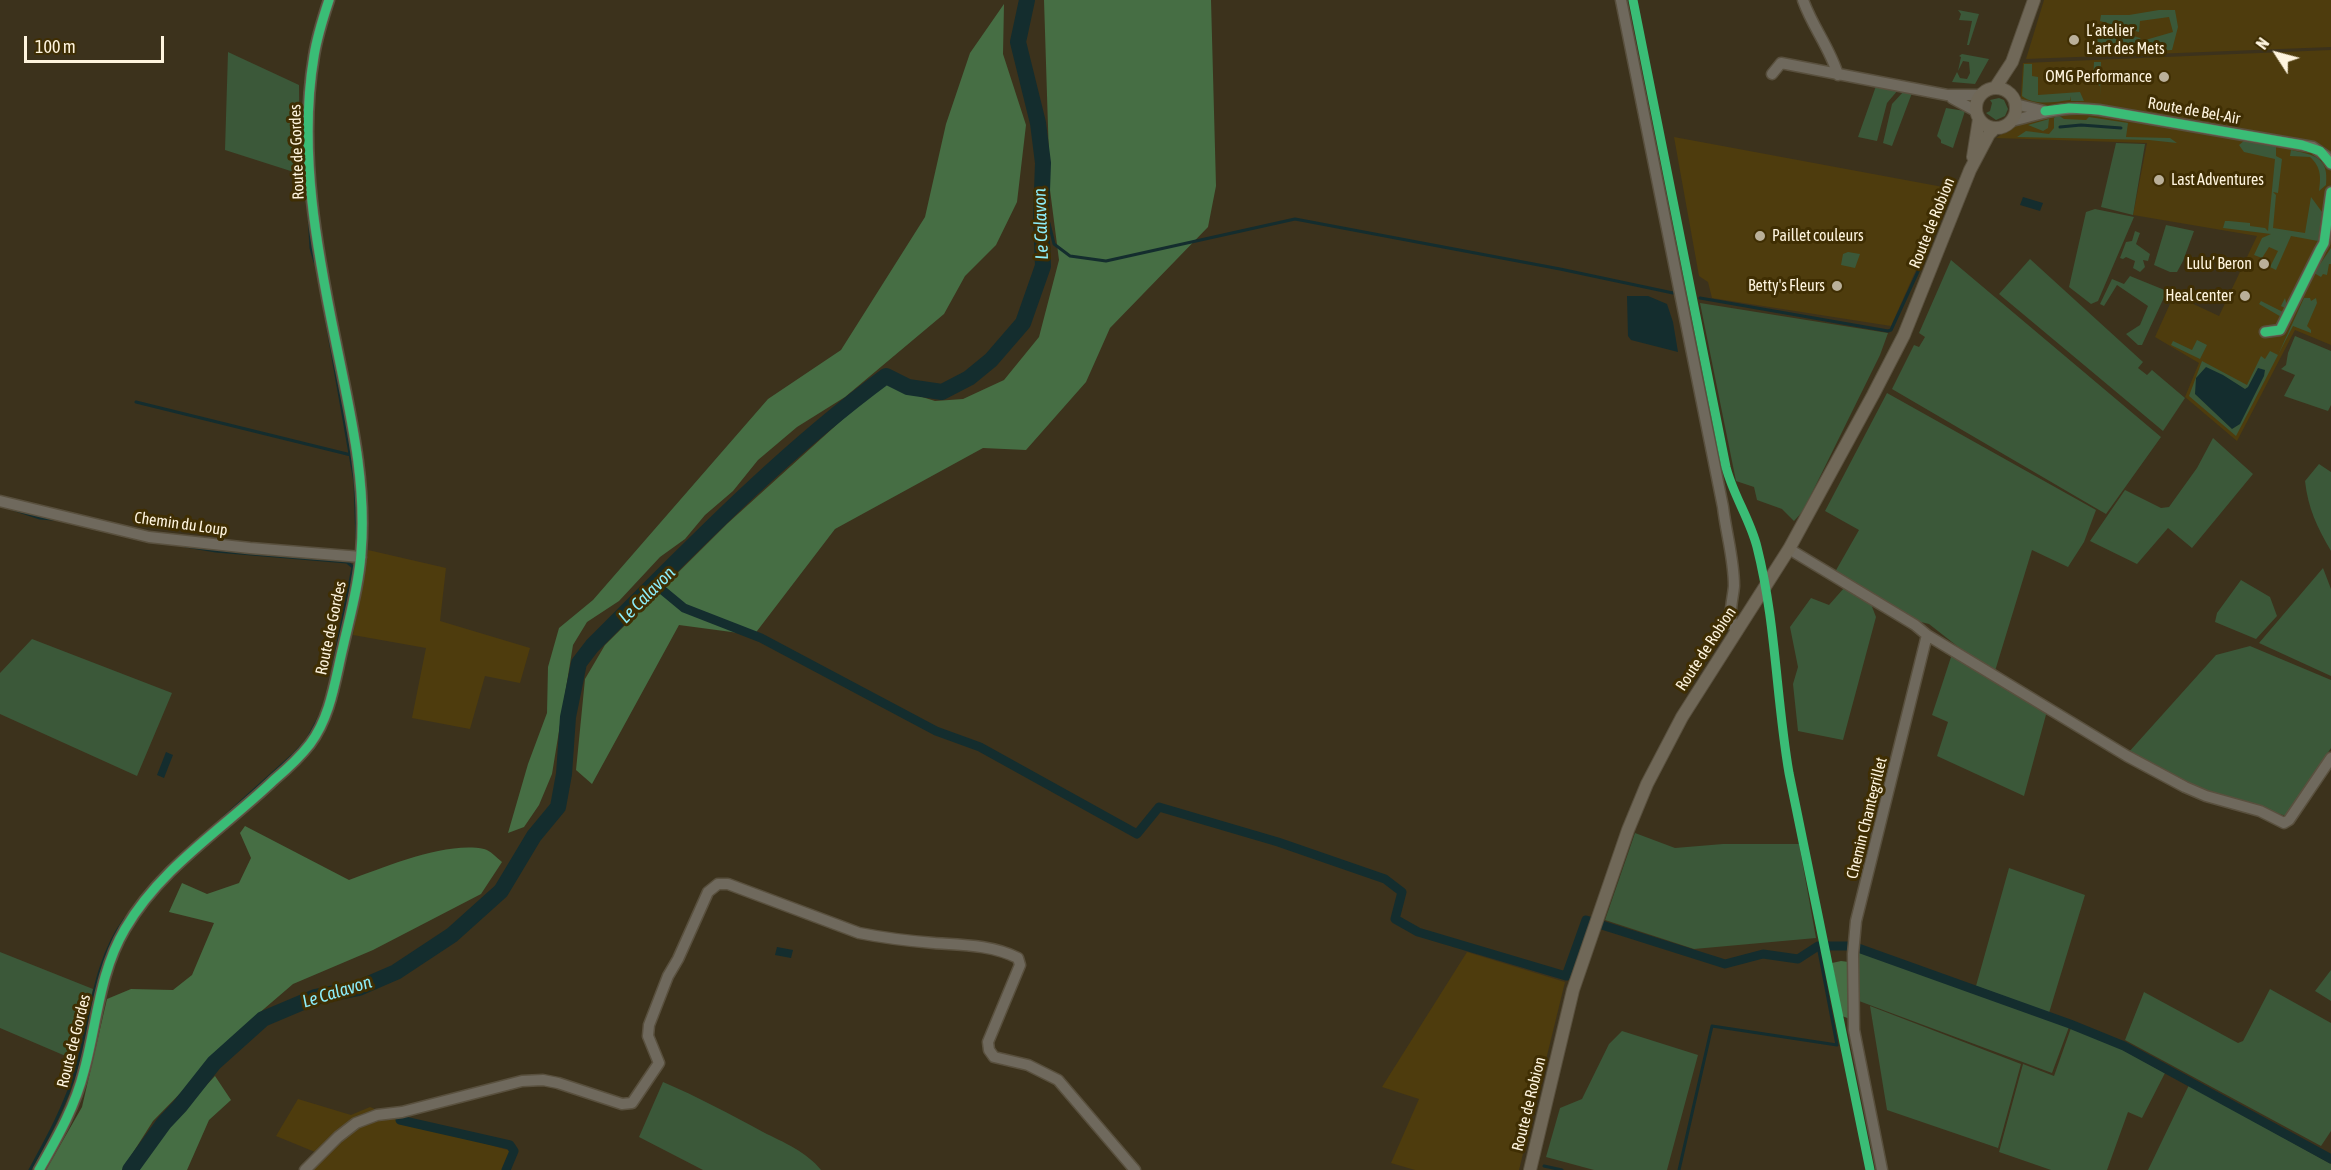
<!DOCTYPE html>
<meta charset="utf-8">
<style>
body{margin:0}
#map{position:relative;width:2331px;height:1170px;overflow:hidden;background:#3c321c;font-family:"Asap Condensed",sans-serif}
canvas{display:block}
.north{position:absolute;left:2247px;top:24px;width:60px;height:60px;-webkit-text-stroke:4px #3f2e03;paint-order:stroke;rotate:306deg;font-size:16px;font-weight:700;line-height:24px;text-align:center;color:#fef4de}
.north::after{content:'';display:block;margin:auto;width:21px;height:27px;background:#fef4de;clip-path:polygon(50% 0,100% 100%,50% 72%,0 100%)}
.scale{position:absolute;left:24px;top:36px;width:140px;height:27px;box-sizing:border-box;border:3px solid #fef4de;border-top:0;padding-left:8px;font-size:18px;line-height:21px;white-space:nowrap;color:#fef4de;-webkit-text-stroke:4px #3f2e03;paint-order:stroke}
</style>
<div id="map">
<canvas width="2331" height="1170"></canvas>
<div class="north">N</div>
<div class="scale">100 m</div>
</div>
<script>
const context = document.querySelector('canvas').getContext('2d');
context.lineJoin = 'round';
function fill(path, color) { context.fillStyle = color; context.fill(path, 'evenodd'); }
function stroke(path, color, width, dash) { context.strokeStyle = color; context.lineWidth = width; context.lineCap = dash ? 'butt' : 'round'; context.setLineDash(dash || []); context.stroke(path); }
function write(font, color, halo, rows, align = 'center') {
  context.font = font + ' "Asap Condensed",sans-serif'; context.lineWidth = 6; context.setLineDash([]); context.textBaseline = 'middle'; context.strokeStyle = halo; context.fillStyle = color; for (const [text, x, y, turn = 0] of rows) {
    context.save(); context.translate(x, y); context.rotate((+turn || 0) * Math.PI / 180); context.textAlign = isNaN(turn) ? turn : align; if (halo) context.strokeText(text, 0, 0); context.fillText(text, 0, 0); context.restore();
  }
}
const built = new Path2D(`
 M2044,0H2331V47L2026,59Z
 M2331,50V345L2295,330L2237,441L2185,397L2199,363L2155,337L2174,295L2219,316L2257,236L2133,215L2147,143L1996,138L2019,122L2023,63Z
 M1674,137L1943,187L1927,245L1891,326L1712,298L1708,282L1699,276Z
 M368,550L446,568L440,621L530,648L520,683L485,676L470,729L412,718L426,648L353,635Z
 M1467,952L1565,982L1519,1170H1415L1391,1163L1419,1099L1382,1087Z
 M298,1099L351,1115L370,1107L393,1117L511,1151L504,1170H304L315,1152L276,1136Z`);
const green = new Path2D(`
 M1958,10L1979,14L1969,45H1967L1972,21L1959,20L1961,14Z
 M2159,10H2175L2178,27L2172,50L2098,54L2097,25L2140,38L2142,41L2173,32L2169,17L2140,21L2139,32L2100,21L2101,15H2129Z
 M228,52L299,85L300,174L225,150Z
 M1962,54L1989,59L1975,84L1952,82L1957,72L1960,78L1967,79L1970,73L1969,62L1963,61L1958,71L1961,57L1959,56Z
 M2094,62H2101L2100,96V86L2093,82Z
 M2024,64H2032V76L2038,77V95L2080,92L2084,101H2071L2070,96V100C2055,102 2035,106 2022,96Z
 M1876,86L1898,90L1887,103L1877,141L1858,137Z
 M1904,91L1912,93L1892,146L1883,143L1892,104Z
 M1999,98L2004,100L2008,109L2005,116L1996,120L1986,113L1990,111L1992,103L1990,100Z
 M1946,108L1965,111L1953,148L1941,143V140L1937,136Z
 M2192,113L2218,117L2217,122L2190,118Z
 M2058,115L2064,119L2086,120L2089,117L2128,123L2126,137L2170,138L2177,143L2149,140L2017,137L2026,131L2049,134L2054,128V118Z
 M2049,119L2048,128L2043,131L2028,125Z
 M2245,140L2276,146V156L2282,159L2278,193L2273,192L2276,195L2273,228L2305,233L2311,197L2322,212L2318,241L2291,236L2276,270L2270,267L2278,251L2269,247L2262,258L2254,255L2262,238L2271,234L2223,228L2225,221H2229L2250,223V226L2265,228L2268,231L2275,159L2244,152L2239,145Z
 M2116,143L2145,144L2133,215L2101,207Z
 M2291,150C2315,155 2329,157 2326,185L2319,191C2321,176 2321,167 2310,157L2290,156Z
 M2095,209L2134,217L2098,301L2091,304L2069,287L2086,212Z
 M2166,225L2194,231L2183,261L2177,272H2170L2154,265Z
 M2135,231L2140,233L2136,244L2150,254L2148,261L2143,260L2145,267L2140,272L2133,268L2135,261L2126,257L2123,259L2120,258L2126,242L2132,241Z
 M2331,248V264H2329L2327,275L2323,274L2321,277L2314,273Z
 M1848,252L1860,254L1855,268L1841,265L1843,254Z
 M2030,259L2143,362L2138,368L2147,375L2152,370L2185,398L2163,431L1999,294Z
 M1951,260L2161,437L2106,514L1892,389L1914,345L1919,347L1925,337L1919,333Z
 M2130,276L2167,291L2142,345H2138L2126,334L2140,325L2148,306L2117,285L2104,306L2100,304L2112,279L2124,284Z
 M2285,298L2287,306L2283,318L2259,304L2261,301L2283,312L2285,308L2281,306Z
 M2304,298H2310L2311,301L2316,298L2317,303L2307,326L2311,330V333L2293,326L2236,436L2189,396L2202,361L2247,385L2261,356L2265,359L2270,351L2278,355Z
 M1700,303L1888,333L1880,355L1803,511L1794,521L1782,509L1757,500L1754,487L1736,481Z
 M2295,336L2331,351V405L2328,411L2284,396L2295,375L2281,369L2286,365L2288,353Z
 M2197,340L2207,345L2200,359L2171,345L2173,341L2192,350Z
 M1887,393L2096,510L2084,542L2068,567L2032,550L1995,671L1966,653L1929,624L1913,620L1835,572L1859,530L1825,511Z
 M2213,438L2253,474L2192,548L2168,528L2137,564L2090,541L2125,490L2161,508L2169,507L2197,468Z
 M2319,464L2331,472V551C2317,527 2308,508 2305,481Z
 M2323,568L2331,589V676L2259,643Z
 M2241,580L2270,597L2277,616L2256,639L2215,622L2217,613Z
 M1844,588L1871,604L1876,617L1843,740L1798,731L1793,684L1798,667L1790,627L1811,598L1829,605Z
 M32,639L172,693L137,776L0,714V673Z
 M2250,646L2331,680V748L2286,816L2189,785L2128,753L2216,655Z
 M1952,654L2047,711L2024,796L1937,756L1948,722L1932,715Z
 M1635,833L1675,848L1723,844H1799L1816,938L1694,949L1605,920Z
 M2009,868L2085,895L2049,1013L1976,986Z
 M0,952L93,989L75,1060L0,1028Z
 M1859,952L2069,1027L2052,1073L1859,1001Z
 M2331,970V1001L2315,991Z
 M2270,989L2331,1023V1131L2321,1146L2125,1040L2144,992L2238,1043L2243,1041Z
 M1870,1006L2021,1064L1998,1148L1887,1110Z
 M2071,1028L2122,1049L2165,1073L2142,1118L2128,1112L2107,1170H2051L1999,1152L2023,1064L2054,1076Z
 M1622,1031L1698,1055L1667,1170H1594L1546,1157L1560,1108L1582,1099L1609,1044Z
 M663,1082C698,1097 730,1114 763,1132C783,1142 807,1152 821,1170H703L639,1137Z
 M2189,1085L2331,1164V1170H2148Z`);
const forest = new Path2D(`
 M1044,0H1211L1216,186L1208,227L1110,328L1086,382L1026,450L983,448L835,529L754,635L679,625L592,784L576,770L585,679L605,645L728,523L885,381L903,391L935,401L963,399L1004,380L1039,337L1059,260L1050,190Z
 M1004,4L1003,54L1026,125L1017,202L996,245L965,276L944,314L845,397L797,427L758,460L733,491L705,515L685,539L660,557L619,601L587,622L573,645L552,774L539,805L524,827L508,833L528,764L547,713L548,667L559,628L593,600L768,399L841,350L925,217L946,124L970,53Z
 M245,826L349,880C385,867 446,841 484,849C490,850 497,858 502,862L481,894L373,950L293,984L258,1014L153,1121L122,1170H46L82,1107L107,999L131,989L173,990L192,975L214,923L169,912L182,883L207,894L239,883L251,858L240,833Z
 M1841,961L1849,962L1850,1019L1842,1016L1832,963Z
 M215,1076L231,1100L209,1120L187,1170H139L163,1131Z`);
const water = new Path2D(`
 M2023,197L2043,203L2040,211L2020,205Z
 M1627,296H1648L1667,304L1673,322L1678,352L1631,340L1628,336Z
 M2206,367L2223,375L2245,389L2248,387L2258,368L2265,370L2264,376L2240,424L2232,429L2195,394L2196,378Z
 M166,752L173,755L164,778L157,775Z
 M777,947L793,950L791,958L775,955Z`);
const stream = new Path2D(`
 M2060,127L2081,125L2121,128
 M304,159L305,182
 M309,215L311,248L315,262
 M1041,218L1049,223L1054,244L1070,256L1106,261L1295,219L1560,269L1673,293
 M1700,298L1888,331L1891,330L1921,265
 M325,312L355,482L357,540
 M136,402L351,455
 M13,509L40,518L53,519
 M186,546L216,551L347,562L353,567L331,679
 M224,817L294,754L307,740L321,714
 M1544,1166L1562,1170
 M30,1170C48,1137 65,1106 76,1070C91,1019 93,963 125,919
 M1679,1170L1712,1026L1837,1045L1818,946`);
const canal = new Path2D(`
 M655,584L684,608L761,638L936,731L980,747L1137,834L1159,807L1278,842L1385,879L1402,892L1395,919L1418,932L1566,976L1586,920L1725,964L1763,954L1798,959L1818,946H1851
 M1858,948L2070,1024L2124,1046L2331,1159
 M400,1120L510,1145L514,1151L506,1170`);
const river = new Path2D(`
 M130,1170L164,1123L180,1106L214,1063L263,1019L315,997L359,988L396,972L452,935L501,891L534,836L558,807L564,774L568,717L579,663L592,646C685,553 780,454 886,376L908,387L942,392L969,378L991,360L1023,323L1043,266L1041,218L1043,163L1038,123L1018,42L1027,0`);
const minor = new Path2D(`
 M1621,0L1723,507C1726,533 1734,559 1734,586C1733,600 1726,619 1737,631
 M1803,0C1812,26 1830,48 1838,75
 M1772,74L1781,63L1947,95H1981
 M1952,98L1976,111
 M2015,104L2044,111
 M2011,121C2045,113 2062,105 2099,110L2313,147L2326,156L2331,164
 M2265,332L2280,330L2320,250L2324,243L2331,192
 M0,501L149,537L250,548L361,557
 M1789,549L1915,625L1927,635L1856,921L1853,954L1854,1030L1882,1170
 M1927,635L2127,756L2185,787L2206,796L2260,811L2284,823L2289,820L2331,758
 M39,1170C57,1138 75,1107 84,1071C97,1024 99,973 125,929C161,867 223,829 274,780C287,769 300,757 310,744C331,716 335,680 343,647C350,616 359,584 361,553C367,481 350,413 336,343C317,251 298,150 314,56C317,37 323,18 329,0
 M305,1170L338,1137L356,1123L377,1115L402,1112L522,1081L543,1080L558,1083L622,1104L632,1103L659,1063L648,1036L649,1025L668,976L678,959L708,892L718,884H728L859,933C884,938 909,941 934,943C963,945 992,945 1018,958L1020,965L988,1042L989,1050L994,1057L1028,1065L1058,1080L1135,1170`);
const major = new Path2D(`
 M1995,88L2012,62L2034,0
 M1976 108a20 20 0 1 1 40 0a20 20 0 1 1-40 0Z
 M1973,157L1979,119
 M1530,1170L1573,990L1628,830L1647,784L1682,717L1789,549L1873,395L1904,335L1970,170L1989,134L1995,128`);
const cycleway = new Path2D(`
 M1633,0L1726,467C1733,495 1750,519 1757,547C1776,622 1776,698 1789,773L1870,1170
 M2045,111L2069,108L2099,110L2302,145L2320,151L2331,164
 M2265,332L2280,330L2320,250L2324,243L2331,192
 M39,1170C57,1138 75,1107 84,1071C97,1024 99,973 125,929C161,867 223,829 274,780C287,769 300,757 310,744C331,716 335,680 343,647C350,616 359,584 361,553C367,481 350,413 336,343C317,251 298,150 314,56C317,37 323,18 329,0`);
const markers = [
 [2074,40,6,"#bab09a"],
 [2164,77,6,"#bab09a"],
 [2159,180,6,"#bab09a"],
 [1760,236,6,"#bab09a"],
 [2264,264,6,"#bab09a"],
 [1837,286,6,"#bab09a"],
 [2245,296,6,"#bab09a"]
];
const poiNames = [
 ["L’atelier",2086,31,"left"],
 ["L’art des Mets",2086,49,"left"],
 ["OMG Performance",2152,77],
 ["Last Adventures",2171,180,"left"],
 ["Paillet couleurs",1772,236,"left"],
 ["Lulu’ Beron",2252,264],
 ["Betty's Fleurs",1825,286],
 ["Heal center",2233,296]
];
const streetNames = [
 ["Route de Bel-Air",2194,111,10],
 ["Route de Gordes",297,152,-92],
 ["Route de Robion",1932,223,-68],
 ["Chemin du Loup",181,524,8],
 ["Route de Gordes",331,628,-78],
 ["Route de Robion",1706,649,-57],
 ["Chemin Chantegrillet",1867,818,-76],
 ["Route de Gordes",74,1041,-76],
 ["Route de Robion",1529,1104,-76]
];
const waterNames = [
 ["Le Calavon",1041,224,-92],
 ["Le Calavon",647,595,-45],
 ["Le Calavon",337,992,-17]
];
fill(built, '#4e3c0d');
fill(green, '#3b5839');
fill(forest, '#466e44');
fill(water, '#142d2e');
stroke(stream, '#142d2e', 3);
stroke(canal, '#142d2e', 9);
stroke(river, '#142d2e', 16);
stroke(minor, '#59503e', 13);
stroke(major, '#59503e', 14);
stroke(minor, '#6f695d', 10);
stroke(major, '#706858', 12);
stroke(cycleway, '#3abd76', 9);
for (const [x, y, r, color] of markers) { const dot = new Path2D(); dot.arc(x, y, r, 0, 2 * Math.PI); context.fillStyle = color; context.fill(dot); stroke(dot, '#3f2e03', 2); }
write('16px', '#fef4de', '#3f2e03', poiNames, 'right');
write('16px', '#fef4de', '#3f2e03', streetNames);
write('italic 18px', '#8deefa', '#3f2e03', waterNames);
</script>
